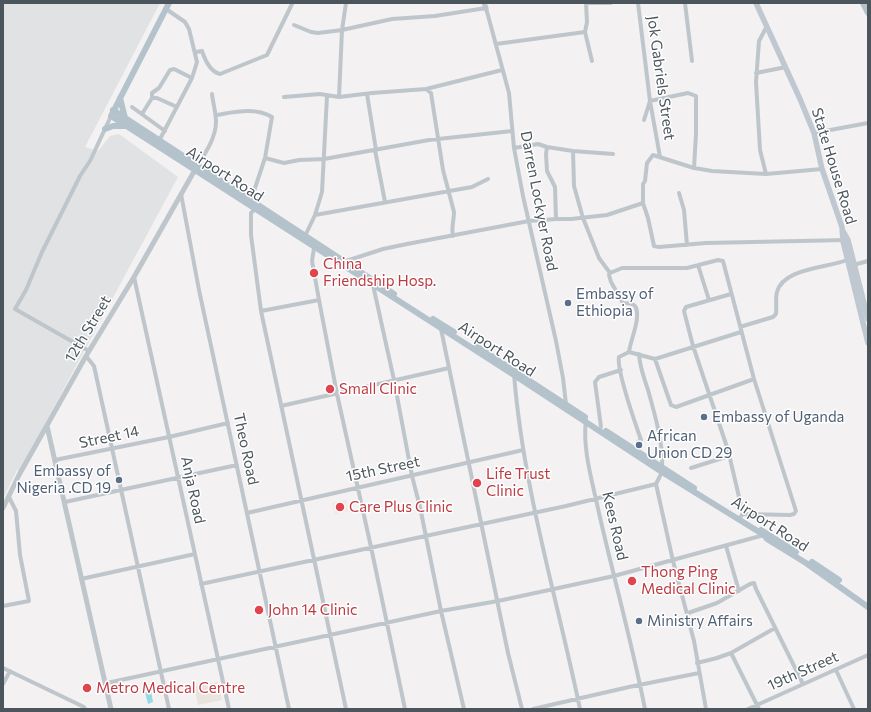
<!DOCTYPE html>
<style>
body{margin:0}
#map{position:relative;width:871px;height:712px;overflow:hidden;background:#f3f1f1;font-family:Commissioner,sans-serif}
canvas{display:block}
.frame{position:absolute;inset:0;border:4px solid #4a555c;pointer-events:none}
</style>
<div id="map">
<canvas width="871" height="712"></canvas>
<div class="frame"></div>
</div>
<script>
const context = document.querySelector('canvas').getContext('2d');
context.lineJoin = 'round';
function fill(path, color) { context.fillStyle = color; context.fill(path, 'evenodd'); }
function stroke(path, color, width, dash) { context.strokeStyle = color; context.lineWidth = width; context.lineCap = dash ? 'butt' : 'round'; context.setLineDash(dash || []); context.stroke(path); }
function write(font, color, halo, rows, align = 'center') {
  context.font = font + ' Commissioner,sans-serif'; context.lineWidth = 3; context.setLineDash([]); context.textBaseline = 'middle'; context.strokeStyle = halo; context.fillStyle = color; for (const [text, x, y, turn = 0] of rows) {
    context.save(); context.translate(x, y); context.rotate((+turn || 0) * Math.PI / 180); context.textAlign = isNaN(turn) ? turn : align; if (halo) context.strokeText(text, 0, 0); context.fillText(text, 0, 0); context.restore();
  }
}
const commercial = new Path2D(`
 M218,682L222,700L198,705L194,686Z`);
const medical = new Path2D(`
 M346,500L348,511L335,515L332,503Z`);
const airport = new Path2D(`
 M3,3H160L85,147L98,151L110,136L119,134L178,177L20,470H17L3,499Z`);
const water = new Path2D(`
 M151,691L153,702L148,704L145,692Z`);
const minor = new Path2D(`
 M586,3L587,22L585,32L592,61
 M586,3H611
 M638,3L650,101L660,157
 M685,3L692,61
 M294,25L311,32L318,33L342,30L392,19L435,16L486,8L509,93L514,148L523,196L556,341L563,378L566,404
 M496,44L585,32
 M196,52L202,51C205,60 211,72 220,74L267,55L292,4
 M756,73L786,67
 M426,89L502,70
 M367,94L376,150
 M284,97L320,94L339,97L372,93L426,89L431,93L443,170L454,212C454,221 451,227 453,236
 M339,97L342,30L346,3
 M152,98H157L177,107
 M132,107L165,131
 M142,114L152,98V93L159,88L170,70L174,69L192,78
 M216,115C235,112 255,107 272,117L265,158L251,200
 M644,120L650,101L688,93L696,96V134L694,168
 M814,133L868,123
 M159,141L192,78L197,62L189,29L185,22L166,9
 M547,147L546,154L547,171L555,187L556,219
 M514,148L538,144L547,147L573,151L613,154
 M375,150L385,202
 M573,151L574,186L583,218L599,258L610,273
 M265,158L284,163L299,160L324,159L429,140L512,131
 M197,165C206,154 216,136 216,122C216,113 213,103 212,94
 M766,174L760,150L756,82L759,41L767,26
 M679,193L684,210L687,245
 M181,194L199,290L289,709
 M643,203V184L645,181L647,163L653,155L694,168L712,171L766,174L822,169
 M255,209L251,213V235L261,311L346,709
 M315,215L472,187L488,179
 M305,236L315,215L322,192L327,96
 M314,248L312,261L319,300L337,394L371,547L405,709
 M346,261L383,249L407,244L529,221L556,219H571L607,215L643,203L648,218L654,246L659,247L706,243L846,240
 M698,265L709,300
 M853,265L868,261
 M134,277L229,709
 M373,283V285L394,380L412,476L420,507L441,611L464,709
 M731,294L686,307L684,311L693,346L728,450L743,514
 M261,311L319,300
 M743,326L773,317L776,314C777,307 775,299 777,292C783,268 827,268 847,260
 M441,329L508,653L522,709
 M89,351L15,309L26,290L42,252L80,176L90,161L111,116
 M629,352C630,341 642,316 635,306C633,303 626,303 623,303L611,282L609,275L610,273L622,268H687L718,260L723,261L754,379L796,511L794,514L790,515L743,514L741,516
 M639,354C640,369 644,377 648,390C654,411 664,446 662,467
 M86,356L94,366L169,709
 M655,359L671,405L676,407L754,379
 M514,374C523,488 557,598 580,709
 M281,406L449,368
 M586,420C582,449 593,484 599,513C614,579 632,643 645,709
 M601,427L595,382L599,377L621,370
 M637,450L638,442L641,440C636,425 616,370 619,357L629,352L655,359L741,332
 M55,460L169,437L228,423
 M691,468L729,456
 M662,472L656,484L673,561L694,641L706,709
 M65,502L237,465
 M247,513L523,450
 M726,546L739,591
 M81,579L195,554
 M201,584L566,506L656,484
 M3,606L29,601L20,555L16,511L9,497
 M688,613L717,603L750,584L754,583L756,589L803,684
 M731,653L759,709
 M697,663L717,658L731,653L775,628
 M3,668L84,707L85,709
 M836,670L854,709
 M107,683L441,611L498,601L614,576L764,535
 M3,684L10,671
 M533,709L629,687L699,673
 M748,709L868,655`);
const tertiary = new Path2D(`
 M484,3L486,8
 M47,426L111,709
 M3,508L19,475L86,356L134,277L196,168`);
const secondary = new Path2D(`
 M756,3L800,99L814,133L822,169L842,227L843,241L868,343
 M843,231L848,240L868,319`);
const primary = new Path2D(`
 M169,3L111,116L514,375L662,472L764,535L767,539L806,563L868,607
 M863,3L868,13
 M120,98L125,118
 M113,110L394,294
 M105,129L113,126H126
 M433,319L454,332
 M476,346L585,417
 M606,431L694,488
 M761,530L796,552
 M812,562L839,580`);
const markers = [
 [314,273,5,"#e0444e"],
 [568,303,4,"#5c6f8a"],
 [330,389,5,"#e0444e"],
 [704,417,4,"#5c6f8a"],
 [639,445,4,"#5c6f8a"],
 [119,480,4,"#5c6f8a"],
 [477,483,5,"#e0444e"],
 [340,507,5,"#e0444e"],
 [632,581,5,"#e0444e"],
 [259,610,5,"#e0444e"],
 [639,621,4,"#5c6f8a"],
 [87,688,5,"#e0444e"]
];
const streetNames = [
 ["Jok Gabriels Street",661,78,82],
 ["State House Road",834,166,73],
 ["Airport Road",225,174,33],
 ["Darren Lockyer Road",539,201,79],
 ["12th Street",88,329,-59],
 ["Airport Road",497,349,33],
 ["Street 14",109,437,-12],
 ["Theo Road",246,449,78],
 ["15th Street",383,469,-12],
 ["Anja Road",193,490,78],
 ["Airport Road",770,524,33],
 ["Kees Road",615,526,77],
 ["19th Street",803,671,-24]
];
const healthNames = [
 ["China",323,264],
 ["Friendship Hosp.",323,281],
 ["Small Clinic",339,389],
 ["Life Trust",486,474],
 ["Clinic",486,491],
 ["Care Plus Clinic",349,507],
 ["Thong Ping",641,572],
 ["Medical Clinic",641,589],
 ["John 14 Clinic",268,610],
 ["Metro Medical Centre",96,688]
];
const serviceNames = [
 ["Embassy of",576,294],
 ["Ethiopia",576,311],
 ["Embassy of Uganda",712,417],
 ["African",647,436],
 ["Union CD 29",647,453],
 ["Embassy of",111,471,"right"],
 ["Nigeria .CD 19",111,488,"right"],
 ["Ministry Affairs",647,621]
];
fill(commercial, '#e9e5de');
fill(medical, '#f9e5e5');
fill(airport, '#e0e2e4');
fill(water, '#97d9e3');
stroke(minor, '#bec6cc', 4);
stroke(tertiary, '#bec6cc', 5);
stroke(secondary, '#bfc8d0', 5.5);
stroke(primary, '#b4c2cc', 6);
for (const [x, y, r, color] of markers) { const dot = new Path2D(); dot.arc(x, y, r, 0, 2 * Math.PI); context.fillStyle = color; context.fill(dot); stroke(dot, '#fff', 1.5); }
write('15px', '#4a555c', '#fff', streetNames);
write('15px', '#be3a42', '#fff', healthNames, 'left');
write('15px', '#4e5e75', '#fff', serviceNames, 'left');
</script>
